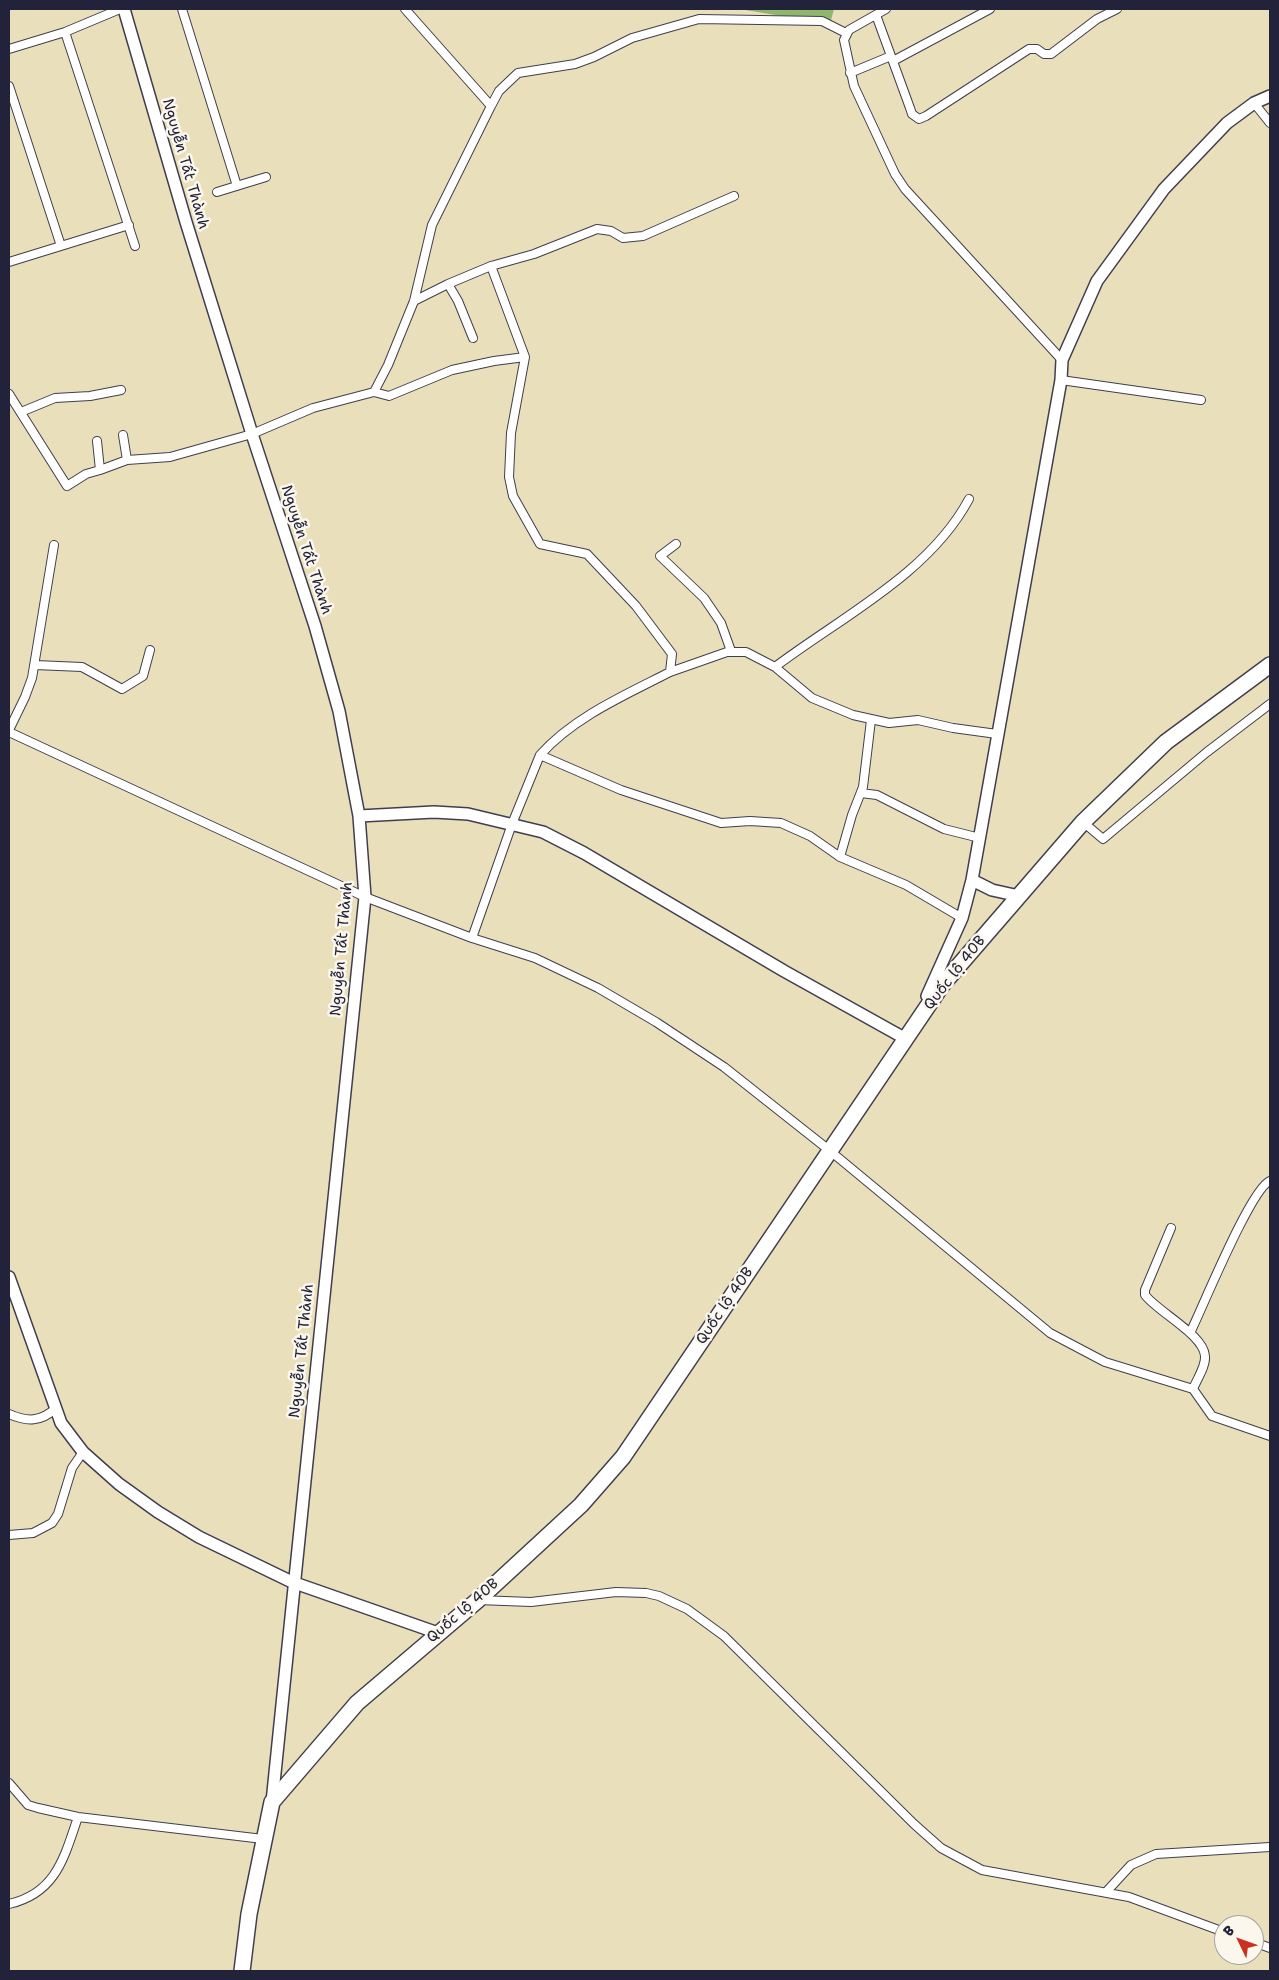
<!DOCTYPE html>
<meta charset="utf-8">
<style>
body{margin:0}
#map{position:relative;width:1279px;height:1980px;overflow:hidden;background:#e9dfbb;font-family:"Shantell Sans",sans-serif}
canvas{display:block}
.frame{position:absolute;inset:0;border:10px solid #22223b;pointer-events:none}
.north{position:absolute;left:1214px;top:1915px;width:50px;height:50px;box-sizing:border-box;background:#fbf7ec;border:1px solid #a4a2a5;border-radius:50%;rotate:312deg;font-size:14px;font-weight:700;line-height:20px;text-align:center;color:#22223b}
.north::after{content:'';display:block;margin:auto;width:18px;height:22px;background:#c8321e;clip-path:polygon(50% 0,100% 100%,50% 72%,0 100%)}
</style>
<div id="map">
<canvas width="1279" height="1980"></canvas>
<div class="frame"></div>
<div class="north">B</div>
</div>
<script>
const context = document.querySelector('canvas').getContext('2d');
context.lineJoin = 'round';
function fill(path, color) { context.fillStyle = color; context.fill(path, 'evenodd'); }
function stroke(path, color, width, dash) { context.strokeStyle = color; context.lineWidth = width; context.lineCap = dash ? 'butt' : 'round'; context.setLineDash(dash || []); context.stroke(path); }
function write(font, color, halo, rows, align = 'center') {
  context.font = font + ' "Shantell Sans",sans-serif'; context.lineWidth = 5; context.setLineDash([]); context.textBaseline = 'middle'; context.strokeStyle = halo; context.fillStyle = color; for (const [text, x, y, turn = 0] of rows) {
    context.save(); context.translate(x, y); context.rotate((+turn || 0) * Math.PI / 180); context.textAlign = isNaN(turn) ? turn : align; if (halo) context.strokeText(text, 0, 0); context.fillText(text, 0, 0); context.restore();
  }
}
const forest = new Path2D(`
 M739,9H834L830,24Z`);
const street = new Path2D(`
 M182,9L237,186
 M886,9L849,30L844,40L854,86L895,174L905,189L1062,360
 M876,15L910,108L912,114L919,119L926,116L1029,49H1037L1044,54H1051L1097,19L1117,9
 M65,32L135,246
 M9,49L65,32L120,9
 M893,61L990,9
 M850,73L891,56
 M9,86L61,246
 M1254,103L1270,123
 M491,106L499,91L518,73L575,64L594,57L632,38L699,19L822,21L846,33
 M217,192L266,177
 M9,262L129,225
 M491,266L525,357L511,433L509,477L513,496L540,544L587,554L636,606L672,654L670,672C625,695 574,717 540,755L621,790L721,823L750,821L781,823L810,836L840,857L906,885L962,918
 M448,284L458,301L473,338
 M414,301L448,284L491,266L534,254L597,229L611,231L623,238L643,236L734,196
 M1061,380L1201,400
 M374,392L389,396L452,370L494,361L525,357
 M9,394L67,486L86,474L100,470L97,441
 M21,412L55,398L90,396L121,390
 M127,460L170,457L252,434L313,408L374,392L388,365L414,301L432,225L491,106L405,9
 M100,470L127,460L123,435
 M676,544L660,556L704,598L721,623L731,651
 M35,665L82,667L122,689L143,676L150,650
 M775,667C841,617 929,574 969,499
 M670,672L727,652H746L775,667L812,698L853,715L889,723L918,720L953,728L997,734
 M9,730L25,697L32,678L54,545
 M9,732L365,897L472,938L512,824L540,755
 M861,793L877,795L944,829L980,838
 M1083,822L1103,839L1207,752L1270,704
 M840,857L852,815L863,787L871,720
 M472,938L535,958L598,988L656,1022L724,1067L829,1150L1050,1333L1105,1362L1193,1389L1212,1416L1270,1436
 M1171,1228L1145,1290V1295C1158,1312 1204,1335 1205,1356C1206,1366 1197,1379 1193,1389
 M1190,1333C1202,1309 1251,1188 1270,1181
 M9,1414C27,1422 41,1422 56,1408
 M9,1535L33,1533L52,1523L58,1514L72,1468L83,1452
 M478,1600L531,1602L616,1592L646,1593L659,1596L687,1609L724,1636L914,1824L941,1848L982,1870L1129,1897L1224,1932
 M9,1783L28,1805L38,1808L78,1817L263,1839
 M1107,1891L1131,1865L1156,1854L1270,1847
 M9,1904C56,1893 64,1858 78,1817
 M1254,1942L1270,1948`);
const secondary = new Path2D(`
 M124,9L186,222L252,434L315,626L339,711L359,816L365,897L272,1802
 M359,816L434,812L468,814L543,832L584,853L784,971L906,1039L909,1033
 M972,880L992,890L1019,896
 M927,996L962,918L972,880L1061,380L1062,360L1097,281L1164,189L1227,123L1254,103L1270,96
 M9,1277L61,1423L83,1452L119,1484L158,1512L199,1537L292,1582L438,1633`);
const highway = new Path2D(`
 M242,1971L249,1914L272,1802L357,1703L478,1600L581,1505L623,1457L642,1429L942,985L1083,822L1166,742L1270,665`);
const streetNames = [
 ["Nguyễn Tất Thành",185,164,74],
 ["Nguyễn Tất Thành",306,550,72],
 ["Nguyễn Tất Thành",342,949,-85],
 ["Quốc lộ 40B",955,973,-52],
 ["Quốc lộ 40B",725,1306,-56],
 ["Nguyễn Tất Thành",302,1351,-84],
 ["Quốc lộ 40B",463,1611,-41]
];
fill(forest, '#90b66b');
stroke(street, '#403e4e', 10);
stroke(secondary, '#403e4e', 14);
stroke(highway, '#403e4e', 18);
stroke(street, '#fff', 8);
stroke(secondary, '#fff', 11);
stroke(highway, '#fff', 15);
write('15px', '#22223b', '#fbf7ec', streetNames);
</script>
